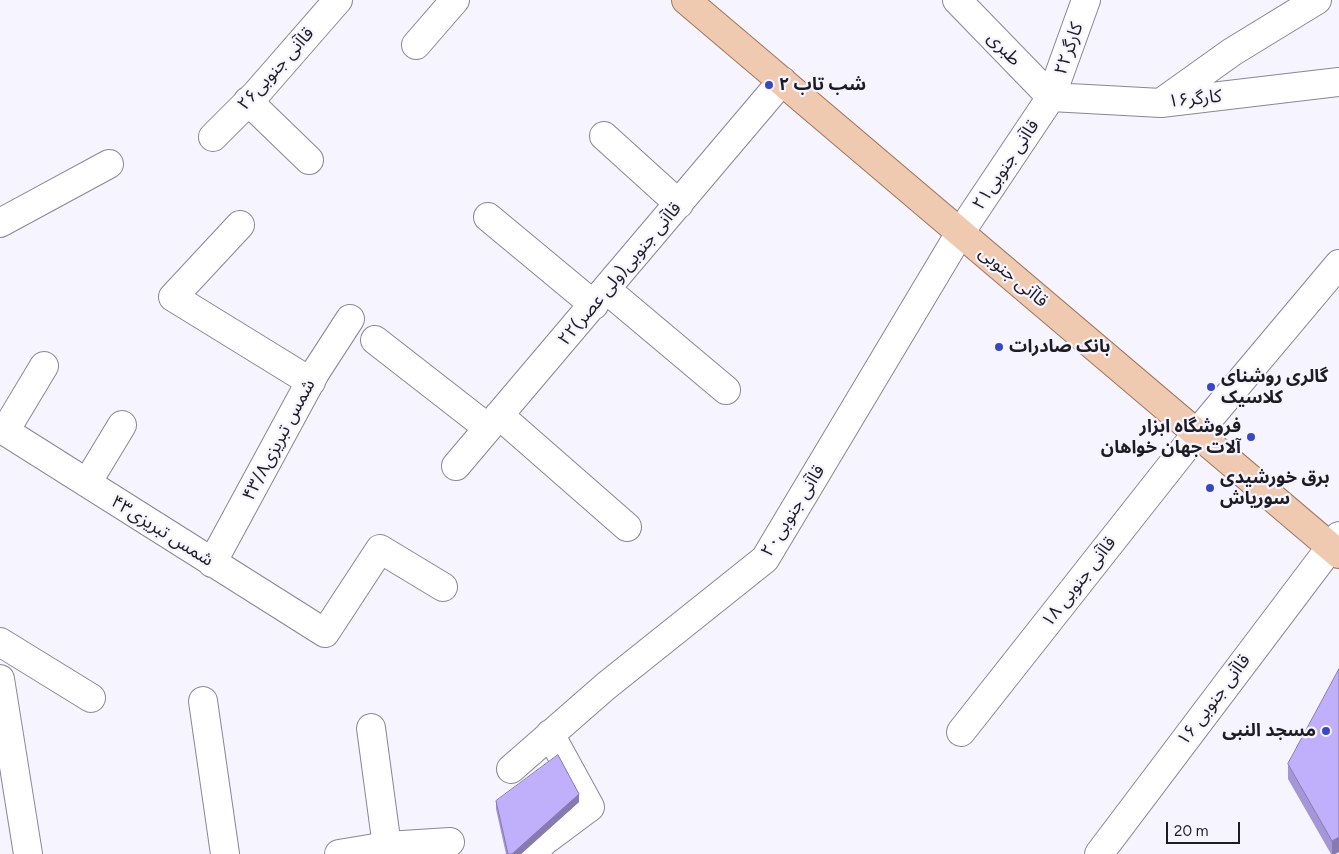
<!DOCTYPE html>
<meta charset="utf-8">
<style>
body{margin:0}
#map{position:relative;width:1339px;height:854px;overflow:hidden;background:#f6f4ff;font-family:Figtree,sans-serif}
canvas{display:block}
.scale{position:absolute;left:1166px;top:822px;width:74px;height:22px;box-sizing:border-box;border:2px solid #1d1c22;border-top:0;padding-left:6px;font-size:15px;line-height:18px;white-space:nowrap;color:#1d1c22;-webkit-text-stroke:4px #f6f4ff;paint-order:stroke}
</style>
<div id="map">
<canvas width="1339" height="854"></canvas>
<div class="scale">20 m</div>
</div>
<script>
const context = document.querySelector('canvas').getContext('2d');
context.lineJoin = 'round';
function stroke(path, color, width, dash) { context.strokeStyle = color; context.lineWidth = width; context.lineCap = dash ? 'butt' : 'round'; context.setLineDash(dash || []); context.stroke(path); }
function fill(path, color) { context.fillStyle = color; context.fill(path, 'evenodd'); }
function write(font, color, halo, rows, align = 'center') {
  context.font = font + ' Figtree,"Noto Sans Arabic",sans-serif'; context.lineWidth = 4.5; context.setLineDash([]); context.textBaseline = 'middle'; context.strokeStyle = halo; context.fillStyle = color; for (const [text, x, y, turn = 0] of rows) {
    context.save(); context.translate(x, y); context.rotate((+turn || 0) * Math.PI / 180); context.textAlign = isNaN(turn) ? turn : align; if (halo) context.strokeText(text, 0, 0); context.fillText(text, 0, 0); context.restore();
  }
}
const minor = new Path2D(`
 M957,0L1051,97
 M416,45L455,0
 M1051,97L1161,103L1339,82
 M248,101L309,160
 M1162,102L1232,52L1317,0
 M604,136L679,204
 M213,137L256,94L338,0
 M488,217L594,305
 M0,223L109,164
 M240,225L173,297L311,382
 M607,290L726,390
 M375,340L488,428
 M499,415L627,527
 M0,428L325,633L380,549L443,587
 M5,431L44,366
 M456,466L782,81
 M87,483L122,425
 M212,563L315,373L350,319
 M0,642L91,698
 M0,679L28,854
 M203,701L225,854
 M371,728L388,854
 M961,732L1197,433L1339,264
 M511,769L606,686L765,559L960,233L1051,97L1086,0
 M339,854L387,846L450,842
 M533,854L543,842L590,807L550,734
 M1099,854L1339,536`);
const major = new Path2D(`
 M686,0L1339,554`);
const wall = new Path2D(`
 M1288,764L1339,852L1335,854H1331L1288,779Z
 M496,801L579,802L521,854H506L496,809Z`);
const shadedWall = new Path2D(`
 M579,794V802L521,854H512Z
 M1339,837V852L1335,854H1332V841Z`);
const building = new Path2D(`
 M1339,669V837L1332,841L1288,764Z
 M558,755L579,794L512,854H508L496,801Z`);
const markers = [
 [769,85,5,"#3749bb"],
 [999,347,5,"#3749bb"],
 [1211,387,5,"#3749bb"],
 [1251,437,5,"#3749bb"],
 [1210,488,5,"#3749bb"],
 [1326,731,5,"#3749bb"]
];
const streetNames = [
 ["طبری",1004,49,46],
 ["۲۲کارگر",1069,49,-71],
 ["۲۶قاآنی جنوبی",276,69,-48],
 ["کارگر۱۶",1195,99,-6],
 ["قاآنی جنوبی۲۱",1006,165,-56],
 ["۲۲قاآنی جنوبی(ولی عصر)",620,274,-50],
 ["قاآنی جنوبی",1013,277,40],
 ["شمس تبریزی۴۳/۸",279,440,-62],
 ["۲۰قاآنی جنوبی",793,511,-58],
 ["شمس تبریزی۴۳",162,531,32],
 ["قاآنی جنوبی ۱۸",1079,582,-52],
 ["قاآنی جنوبی ۱۶",1214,700,-53]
];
const poiNames = [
 ["شب تاب ۲",779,85],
 ["بانک صادرات",1009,347],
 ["گالری روشنای",1221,377],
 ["کلاسیک",1221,398],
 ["فروشگاه ابزار",1241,427,"right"],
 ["آلات جهان خواهان",1241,448,"right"],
 ["برق خورشیدی",1220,478],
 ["سوریاش",1220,499],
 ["مسجد النبی",1316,731,"right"]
];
stroke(minor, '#898695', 30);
stroke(major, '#9e765c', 30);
stroke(minor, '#fff', 28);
stroke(major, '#efcab0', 28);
fill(wall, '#a596d8');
fill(shadedWall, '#867ab0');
fill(building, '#c0affb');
stroke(building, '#867ab0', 1);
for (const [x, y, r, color] of markers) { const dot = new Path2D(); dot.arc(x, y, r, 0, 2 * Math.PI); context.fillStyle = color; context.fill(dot); stroke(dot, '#f6f4ff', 2); }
write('18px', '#1d1c22', '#f6f4ff', streetNames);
write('bold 18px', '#1d1c22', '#f6f4ff', poiNames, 'left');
</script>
